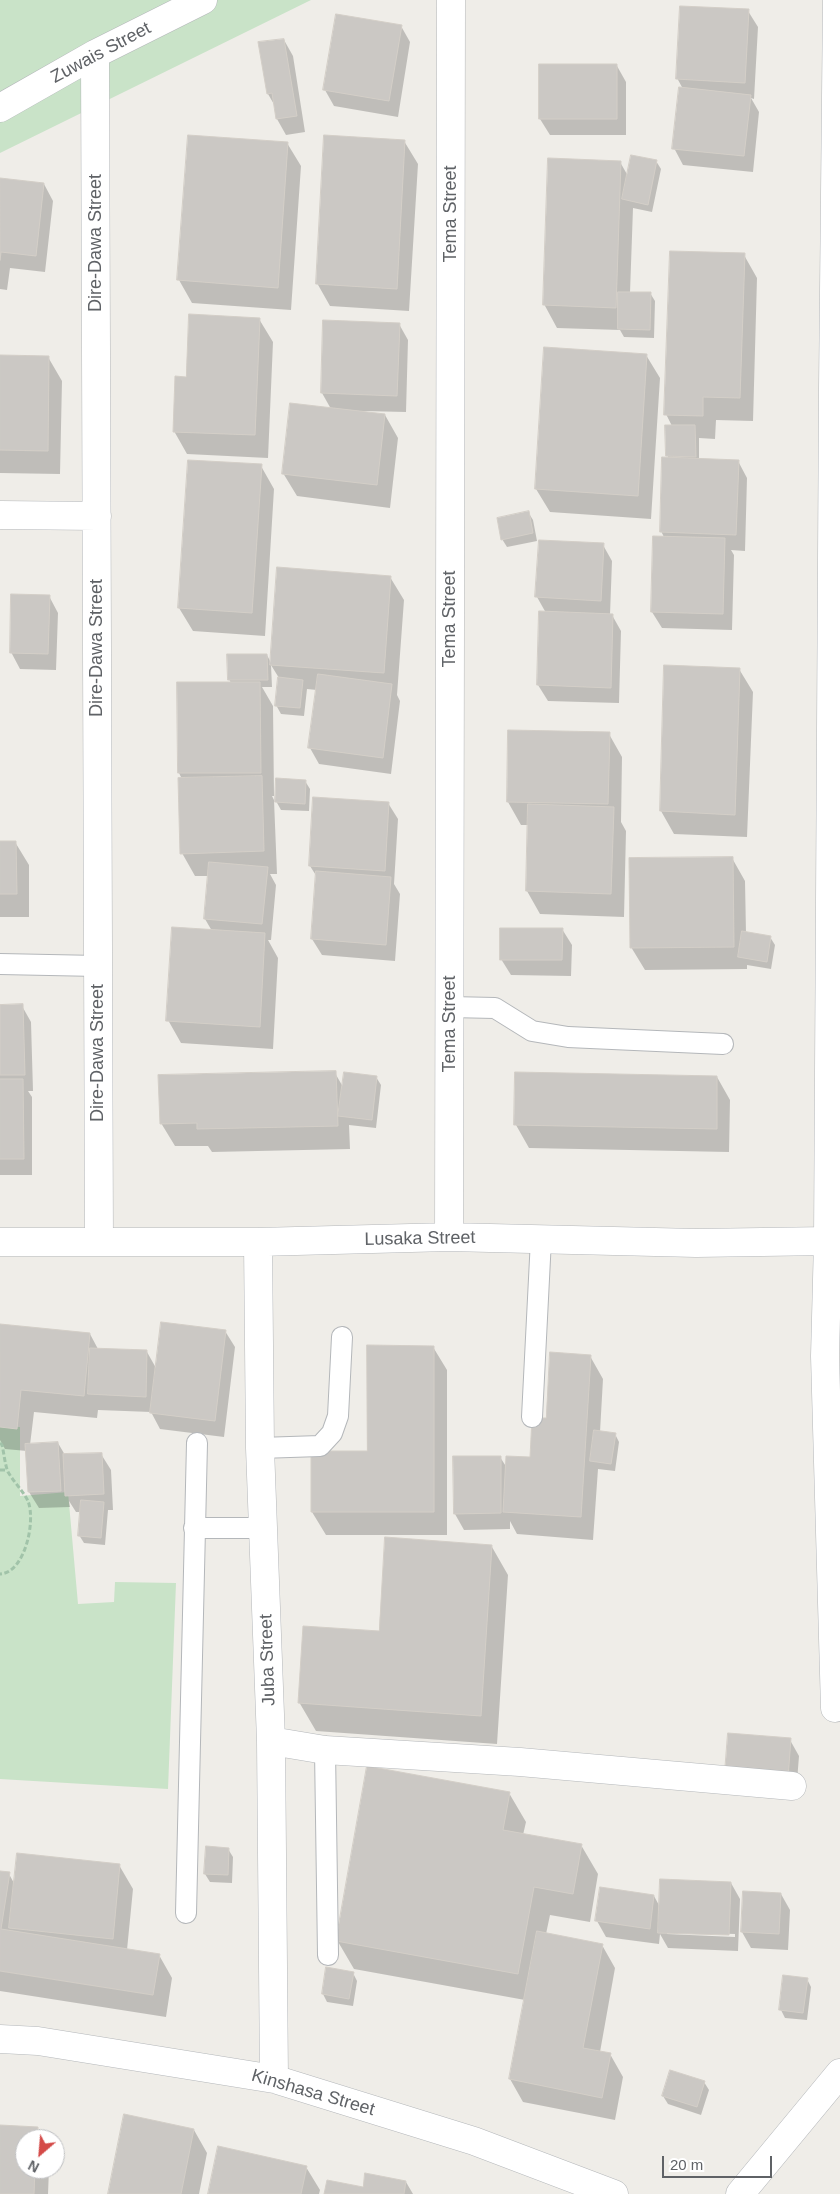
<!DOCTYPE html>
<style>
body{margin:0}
#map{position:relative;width:840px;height:2194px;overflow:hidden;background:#efede8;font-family:Helvetica,sans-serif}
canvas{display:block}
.north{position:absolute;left:15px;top:2129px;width:50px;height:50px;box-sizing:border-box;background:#fff;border:1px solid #bfc0c2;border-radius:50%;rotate:207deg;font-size:14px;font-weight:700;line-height:20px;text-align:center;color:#5f6266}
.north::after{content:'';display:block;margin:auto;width:18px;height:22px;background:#d44a48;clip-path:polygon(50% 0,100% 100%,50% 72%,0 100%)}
.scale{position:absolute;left:662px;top:2156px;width:110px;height:22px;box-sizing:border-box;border:2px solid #5f6266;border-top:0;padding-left:6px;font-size:15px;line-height:18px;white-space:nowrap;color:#5f6266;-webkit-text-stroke:4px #fff;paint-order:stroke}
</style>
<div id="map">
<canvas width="840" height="2194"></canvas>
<div class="north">N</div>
<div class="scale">20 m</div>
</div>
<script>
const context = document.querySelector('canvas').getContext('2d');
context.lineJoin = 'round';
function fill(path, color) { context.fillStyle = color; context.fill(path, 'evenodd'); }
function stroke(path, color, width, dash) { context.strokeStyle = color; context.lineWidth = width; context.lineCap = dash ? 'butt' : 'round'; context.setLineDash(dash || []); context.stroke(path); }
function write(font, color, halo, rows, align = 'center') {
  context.font = font + ' Helvetica,sans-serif'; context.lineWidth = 4.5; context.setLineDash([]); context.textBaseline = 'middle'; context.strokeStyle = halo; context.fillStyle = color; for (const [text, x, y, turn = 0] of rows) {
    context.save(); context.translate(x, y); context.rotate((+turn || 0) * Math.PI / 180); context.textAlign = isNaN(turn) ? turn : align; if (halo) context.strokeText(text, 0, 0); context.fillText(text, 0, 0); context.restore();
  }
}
const green = new Path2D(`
 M0,0H311L0,153Z
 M0,1426L20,1427V1496L68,1492L78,1604L114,1602L115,1582L176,1583L168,1789L0,1779Z`);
const shadow = new Path2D(`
 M748,11L758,27L754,99L751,98L759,112L753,172L683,165L674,148L683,89L677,78Z
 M401,26L410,42L398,117L334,106L325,90Z
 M284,40L293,56L305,132L286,135L277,119L275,106L268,94L259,43Z
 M617,66L626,82V135H550L540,119Z
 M404,141L418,164L409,311L330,306L317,283Z
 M287,143L301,166L291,310L192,303L179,280Z
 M656,161L661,169L652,212L633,208L630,293H650L655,301L654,338L624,337L620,330L557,328L544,304L620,162L628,176Z
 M0,179L44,184L53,201L45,272L10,268L7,290L0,289Z
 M744,255L757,278L753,421L716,420L715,439L699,438V460L738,461L747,478L745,551L731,550L734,555L732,630L662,628L652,612L664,537L661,531L668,459L667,426H672L666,414Z
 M259,319L273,342L268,458L187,454L174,431L187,378Z
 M399,324L408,340L406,412L363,411V413L385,415L398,438L390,508L297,496L283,473L331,409L322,393Z
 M646,355L660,378L651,519L550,512L536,489Z
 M0,357H48L62,381L60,474L0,473Z
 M189,461L261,466L274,489L265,636L193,631L179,608Z
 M528,512L533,520L537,541L507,547L502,539Z
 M603,545L612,561L610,615H612L621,631L619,703L548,701L538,685L546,613L537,597Z
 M390,577L404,600L397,695L400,701L391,774L319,764L310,748L317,690L307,689L304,716L281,714L276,705L279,678L271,665L272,687H262L273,706L274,796H272L274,800L277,874H270L276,885L271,940H268L278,958L273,1049L181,1043L168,1020L212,931L205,919L209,876H195L182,853V779L179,773L178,683H231L229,679L267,655L271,663Z
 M49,596L58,613L56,670L20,669L11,652Z
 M666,666L739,669L753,692L747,837L674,834L661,811Z
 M609,734L622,757L621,822L626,831L624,917L540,914L527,891L529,825H521L508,802Z
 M305,781L310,789L309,811L281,810L276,801Z
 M388,803L398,819L394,884L400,894L395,961L322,955L312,939L317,877L310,866Z
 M0,842H15L29,865V917H0Z
 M732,858L745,881L746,933L770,937L775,945L771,969L747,965V969L645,970L631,947Z
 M562,929L572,945L571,976L511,975L501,959Z
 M0,1006H22L31,1022L33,1091H28L32,1097V1175H0Z
 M335,1073L343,1087L376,1077L381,1085L376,1128L349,1125L350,1149L212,1152L208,1146H175L161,1123Z
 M717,1077L730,1100L729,1152L529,1148L516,1125Z
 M0,1325L90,1334L98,1349L147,1352L156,1368L225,1331L235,1347L224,1437L160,1429L151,1412L98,1410L97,1418L34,1412L30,1445L58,1443L65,1455L101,1454L111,1470L113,1510H108L105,1545L84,1543L79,1535L81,1512H76L69,1501L70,1507L39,1508L29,1492L27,1451L5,1449L0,1440Z
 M433,1347L447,1370V1535H326L312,1512L369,1452Z
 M590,1356L603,1379L600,1432L615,1434L619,1442L615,1471L598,1469L593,1540L517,1534L510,1521V1529L464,1530L455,1514L500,1457L507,1468L531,1459Z
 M492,1547L508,1575L497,1744L316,1731L299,1702L380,1632Z
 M729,1734L790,1740L799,1756L796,1794Z
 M509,1793L526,1822L523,1835L581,1845L598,1874L590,1922L550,1915L546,1934L602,1945L615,1968L600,2052L610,2054L623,2077L615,2120L523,2102L510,2079L525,2000L354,1969L337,1940Z
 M228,1849L233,1857L232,1883L210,1882L205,1874Z
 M119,1865L133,1889L127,1950L159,1955L172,1978L166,2017L0,1991V1872L9,1874L15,1885Z
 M731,1883L740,1899L738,1951L668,1948L660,1934L659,1944L606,1937L597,1921L654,1896L660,1907ZM667,1932L735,1934V1937L667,1934Z
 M744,1892L781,1894L790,1910L788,1950L751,1948L742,1932Z
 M353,1973L357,1981L353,2006L327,2002L323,1994Z
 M807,1979L811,1987L807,2020L785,2018L781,2010Z
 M704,2082L709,2090L701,2115L668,2104L663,2096Z
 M0,2126L37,2129L43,2139H25V2169H49L48,2194H0Z
 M194,2130L207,2153L199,2194H109Z
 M306,2167L320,2190L319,2194H209Z
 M406,2182L413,2194H326L364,2188Z`);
const building = new Path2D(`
 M680,6L749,9L745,83L676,79Z
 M336,14L402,25L389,101L323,90Z
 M284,39L297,116L276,119L272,93L267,94L258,42Z
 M539,64H617V119H539Z
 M679,87L751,95L744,156L672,149Z
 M188,135L288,142L278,288L177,280Z
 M324,135L405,140L397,289L316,284Z
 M631,155L657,160L648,205L622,199Z
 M548,158L621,161L616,308L543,305Z
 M0,178L44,183L36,256L1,252L0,260Z
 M670,251L745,253L740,398L703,397V416L664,415Z
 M618,292H651L650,330L618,329Z
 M189,314L260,318L255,435L173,432L175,376L186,377Z
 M323,320L400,323L397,396L321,393Z
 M544,347L647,354L638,496L535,489Z
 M0,355L49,356L48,451L0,450Z
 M290,403L385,414L377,485L282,474Z
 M665,425H695L696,457L666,456Z
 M662,457L739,460L736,535L660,532Z
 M188,460L262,464L252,613L178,608Z
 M529,511L533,533L501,540L497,518Z
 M653,536L725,538L723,614L651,612Z
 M539,540L604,543L601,601L535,597Z
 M277,567L391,576L384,673L270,665Z
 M11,594L50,595L48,654L10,653Z
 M539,611L613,614L611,688L537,685Z
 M227,654H267L268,680H228Z
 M664,665L740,668L735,815L660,811Z
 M318,674L392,684L383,758L308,748Z
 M278,677L303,680L300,708L275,706Z
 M177,682H260L261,773H178Z
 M508,730L610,732L608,804L507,802Z
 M262,776L264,851L180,854L178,778Z
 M276,778L306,780L305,804L275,802Z
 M313,797L389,802L385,871L309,866Z
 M528,804L614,807L611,894L526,891Z
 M0,841H16L17,894H0Z
 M733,857L734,947L630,948L629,858Z
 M209,862L268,867L262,924L204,919Z
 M316,871L391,877L386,945L311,939Z
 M172,927L265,933L260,1027L166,1021Z
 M500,928H563L562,960H500Z
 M742,931L771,936L767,962L738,957Z
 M23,1004L25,1075H0V1005Z
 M336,1071L338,1126L197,1129V1123L160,1124L158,1075Z
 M344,1072L377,1076L372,1120L338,1116Z
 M515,1072L717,1076V1129L514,1125Z
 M0,1079H23L24,1159H0Z
 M161,1322L226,1330L215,1421L150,1413Z
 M0,1324L90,1333L84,1396L21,1390L17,1429L0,1427Z
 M367,1345L434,1346V1512H311V1451H367Z
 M90,1348L147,1350L146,1397L88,1394Z
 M550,1352L591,1355L581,1517L503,1512L506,1456L530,1457L532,1418H546Z
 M594,1430L616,1433L611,1464L590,1461Z
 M58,1442L61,1491L28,1492L25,1444Z
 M102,1453L104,1494L65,1496L63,1454Z
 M453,1456H501V1513L454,1514Z
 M81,1500L104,1502L101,1538L78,1536Z
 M385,1537L492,1545L481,1716L298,1703L303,1626L379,1631Z
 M728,1733L791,1738L788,1778L725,1772Z
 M367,1766L510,1792L503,1830L582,1844L573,1894L534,1887L518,1974L336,1941Z
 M206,1846L229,1848L228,1875L204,1874Z
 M17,1853L120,1864L113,1939L9,1928Z
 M0,1871L10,1872L1,1929L160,1954L153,1995L0,1971Z
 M660,1879L731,1882L729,1935L658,1933Z
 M600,1887L654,1895L650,1929L595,1921Z
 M743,1891L781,1893L779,1934L741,1932Z
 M537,1931L603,1944L583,2048L611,2053L602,2098L509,2079Z
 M326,1967L354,1972L349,1999L322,1994Z
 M783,1975L808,1978L803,2013L779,2010Z
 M670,2070L705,2081L697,2107L662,2096Z
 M124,2114L194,2129L181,2194H108Z
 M0,2125L38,2127L37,2139H25V2169H35L34,2194H0Z
 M218,2146L307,2166L301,2194H208Z
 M365,2173L406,2181L404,2194H324L327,2180L363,2187Z`);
const path = new Path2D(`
 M0,1443L2,1445C4,1453 5,1465 8,1472C14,1482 23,1491 28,1501C36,1521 25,1573 0,1574
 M0,1470H7`);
const service = new Path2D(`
 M0,964L98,966
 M450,1007L495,1008L532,1031L568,1037L723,1044
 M532,1417L541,1239
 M260,1448L320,1446L332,1433L338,1416L342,1337
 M194,1528H263
 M325,1750L328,1955
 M186,1913L197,1443`);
const minor = new Path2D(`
 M95,54L99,1242
 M0,108L95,54L203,0
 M0,515L97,516
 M449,1237L451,0
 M0,1242H258L449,1237L696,1243L828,1241L840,1243
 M258,1242L260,1448L271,1741L274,2079
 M835,1708L825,1356L828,1241L833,388L837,0
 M271,1741L325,1750L520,1762L792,1786
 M0,2039L38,2041L274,2079L474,2141L614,2194
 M740,2194L840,2073`);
const streetNames = [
 ["Zuwais Street",101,53,-28],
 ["Tema Street",451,214,-90],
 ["Dire-Dawa Street",96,243,-90],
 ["Tema Street",450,619,-90],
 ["Dire-Dawa Street",97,648,-90],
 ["Tema Street",450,1024,-90],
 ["Dire-Dawa Street",98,1053,-90],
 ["Lusaka Street",420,1239,-1],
 ["Juba Street",268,1660,-92],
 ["Kinshasa Street",313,2093,16]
];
fill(green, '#c9e3c8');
fill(shadow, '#0003');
fill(building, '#cbc8c4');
stroke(building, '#d3cec7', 1);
stroke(service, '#b4b7ba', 22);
stroke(minor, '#b4b7ba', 29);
stroke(path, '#a1c3a9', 3, [5, 2.5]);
stroke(service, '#fff', 20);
stroke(minor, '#fff', 28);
write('18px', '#5f6266', '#fff', streetNames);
</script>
